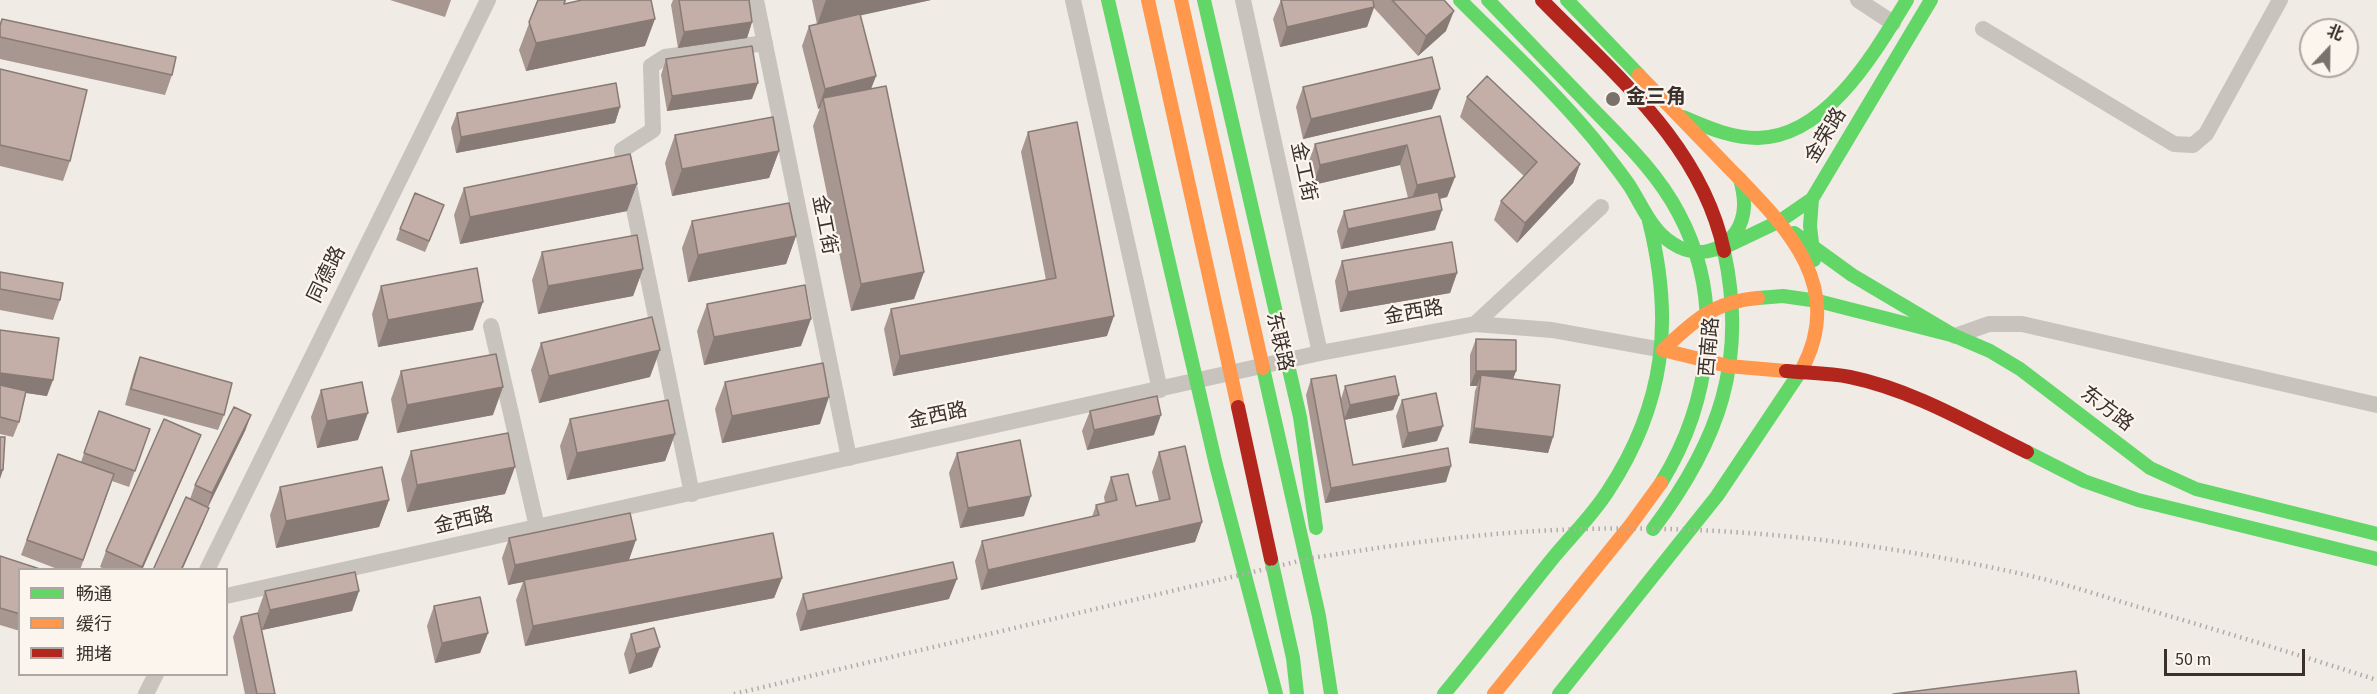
<!DOCTYPE html>
<meta charset="utf-8">
<style>
body{margin:0}
#map{position:relative;width:2377px;height:694px;overflow:hidden;background:#f0ebe5;font-family:"Source Sans 3","Noto Sans SC",sans-serif}
canvas{display:block}
.legend{position:absolute;left:18px;top:568px;width:210px;height:108px;box-sizing:border-box;background:#fbf5ee;border:2px solid #aea6a0;margin:0;padding:8px 10px;list-style:none;font-size:18px;color:#3b302b}
.legend li{display:flex;align-items:center;gap:12px;height:30px}
.legend b{width:30px;border:2px solid #aea6a0}
.north{position:absolute;left:2299px;top:18px;width:60px;height:60px;box-sizing:border-box;background:#fbf5ee;border:2px solid #aea6a0;border-radius:50%;rotate:22deg;font-size:16px;font-weight:700;line-height:24px;text-align:center;color:#3b302b}
.north::after{content:'';display:block;margin:auto;width:21px;height:27px;background:#7a716c;clip-path:polygon(50% 0,100% 100%,50% 72%,0 100%)}
.scale{position:absolute;left:2164px;top:649px;width:141px;height:27px;box-sizing:border-box;border:3px solid #3b302b;border-top:0;padding-left:8px;font-size:18px;line-height:21px;white-space:nowrap;color:#3b302b;-webkit-text-stroke:4px #fbf5ee;paint-order:stroke}
</style>
<div id="map">
<canvas width="2377" height="694"></canvas>
<ul class="legend">
<li><b style="height:8px;background:#63d668"></b>畅通</li>
<li><b style="height:8px;background:#ff974d"></b>缓行</li>
<li><b style="height:8px;background:#b3261e"></b>拥堵</li>
</ul>
<div class="north">北</div>
<div class="scale">50 m</div>
</div>
<script>
const context = document.querySelector('canvas').getContext('2d');
context.lineJoin = 'round';
function stroke(path, color, width, dash) { context.strokeStyle = color; context.lineWidth = width; context.lineCap = dash ? 'butt' : 'round'; context.setLineDash(dash || []); context.stroke(path); }
function fill(path, color) { context.fillStyle = color; context.fill(path, 'evenodd'); }
function write(font, color, halo, rows, align = 'center') {
  context.font = font + ' "Source Sans 3","Noto Sans SC",sans-serif'; context.lineWidth = 4.5; context.setLineDash([]); context.textBaseline = 'middle'; context.strokeStyle = halo; context.fillStyle = color; for (const [text, x, y, turn = 0] of rows) {
    context.save(); context.translate(x, y); context.rotate((+turn || 0) * Math.PI / 180); context.textAlign = isNaN(turn) ? turn : align; if (halo) context.strokeText(text, 0, 0); context.fillText(text, 0, 0); context.restore();
  }
}
const street = new Path2D(`
 M756,0L849,458
 M1073,0L1160,390
 M1243,0L1320,353
 M1858,0L1893,23
 M1983,29L2174,144L2193,145L2206,134L2280,0
 M1475,324L1601,207
 M491,326L537,527
 M1955,336L1989,324H2022L2377,405
 M692,494L622,150L653,130L651,66L665,57L765,43
 M207,570L488,0
 M226,596L1320,353L1475,324L1552,330L1663,350
 M146,694L156,674`);
const fast = new Path2D(`
 M1108,0L1216,465L1276,694
 M1204,0L1300,417L1316,528
 M1460,0C1505,45 1552,89 1593,138C1605,153 1618,169 1629,185C1642,205 1651,230 1672,243C1694,258 1721,254 1736,232C1747,215 1745,197 1740,179
 M1488,0C1522,35 1555,70 1589,105C1622,139 1658,173 1679,214C1725,300 1711,402 1661,483
 M1567,0L1639,75
 M1683,117C1707,127 1730,138 1758,138C1827,137 1875,52 1907,0
 M1812,199L1810,226L1814,260
 M1794,233L1852,275L1955,336
 M1719,250L1780,221L1812,199L1931,0
 M1758,298L1783,296L1818,301L1955,336L1990,351L2020,369L2150,468L2196,489L2377,534
 M1263,368L1319,616L1331,694
 M2027,452L2084,481L2138,500L2377,559
 M1653,529C1719,441 1748,361 1724,251
 M1271,559L1293,658L1297,694
 M1444,694C1481,649 1516,604 1553,558C1571,536 1592,516 1608,491C1665,404 1674,321 1649,221
 M1559,694L1717,496L1802,369`);
const slow = new Path2D(`
 M1148,0L1238,407
 M1181,0L1263,368
 M1639,75C1669,106 1699,137 1729,168C1784,225 1847,284 1802,369
 M1758,298C1715,301 1693,321 1663,350L1728,366L1786,371
 M1494,694L1629,527L1661,483`);
const jam = new Path2D(`
 M1542,0C1614,74 1702,145 1724,251
 M1786,371C1807,373 1829,373 1850,377C1913,390 1970,424 2027,452
 M1238,407L1271,559`);
const rail = new Path2D(`
 M734,694L1312,558C1370,549 1427,540 1485,535C1663,518 1847,535 2022,574C2059,582 2096,594 2132,605C2214,629 2296,654 2377,680`);
const wall = new Path2D(`
 M390,0H451L445,17Z
 M538,0H566L565,3L645,46L526,71L519,50Z
 M673,0H749L752,22L747,38L678,48L671,5Z
 M812,0H931L860,15L876,76L871,89L924,272L914,299L851,311L813,126L820,108L818,109L802,46L809,26L817,24Z
 M1281,0L1373,2L1374,0H1444L1446,31L1418,56L1374,8L1367,27L1280,47L1273,19Z
 M2,19L172,75L165,95L0,59V23Z
 M666,59L752,99L667,111L661,75Z
 M0,69L70,161L63,181L0,166Z
 M1303,87L1432,109L1303,139L1296,107Z
 M1467,97L1580,164L1573,183L1517,243L1494,220L1501,201L1524,176L1460,117Z
 M620,107L615,123L456,153L451,128L457,113Z
 M1440,116L1455,177L1447,197L1440,199L1435,230L1341,249L1337,231L1344,211L1408,198L1400,165L1313,185L1308,164L1315,144Z
 M1028,132L1107,336L893,376L884,329L891,309L1046,280L1021,152Z
 M675,135L779,151L769,178L672,196L665,163Z
 M464,188L627,211L460,244L454,215Z
 M440,216L425,252L396,240L400,229Z
 M692,221L796,236L786,264L688,282L682,248Z
 M542,252L643,269L633,296L538,314L532,280Z
 M1342,261L1457,273L1450,293L1340,312L1335,281Z
 M0,272L60,300L53,320L0,310Z
 M381,286L473,330L378,347L372,314Z
 M707,304L801,346L704,365L697,331Z
 M0,330L47,396L26,393L19,422L13,437L0,434Z
 M1476,339L1516,371L1513,379L1553,437L1548,453L1469,443L1475,391L1477,386H1470V355Z
 M541,343L650,377L539,403L531,370Z
 M140,357L224,415L218,430L125,405L134,373Z
 M401,371L493,415L397,433L391,399Z
 M1311,379L1341,399L1345,386L1399,395L1393,410L1344,420L1353,465L1446,482L1325,503L1306,395Z
 M725,382L820,424L722,443L715,409Z
 M321,390L358,440L317,448L311,417Z
 M1402,400L1437,441L1402,448L1396,416Z
 M99,411L150,429L129,487L112,481L80,570H60L21,555L58,454L81,462Z
 M1090,411L1154,435L1087,450L1082,431Z
 M251,415L245,431L208,507L203,523L182,570H153L190,499L195,485Z
 M570,419L675,434L665,461L567,480L560,446Z
 M201,435L195,450L142,570H107L100,567L106,551Z
 M411,451L505,494L407,512L401,479Z
 M1159,452L1202,522L1195,542L981,590L975,561L982,541L1092,517L1096,505L1105,503L1104,497L1111,477L1136,506L1159,501L1152,472Z
 M957,453L1024,516L960,528L949,473Z
 M280,487L389,500L379,527L276,548L270,515Z
 M509,538L629,560L782,578L774,598L525,646L516,600L523,582L508,585L502,558Z
 M0,556L20,570V631L0,625Z
 M265,591H359L352,611L262,630L258,611Z
 M803,594L949,599L800,631L796,614Z
 M434,606L488,633L480,653L435,663L427,626Z
 M241,617L275,694H245L233,637Z
 M631,634L652,667L629,674L624,654Z`);
const shadedWall = new Path2D(`
 M826,0H931L817,25Z
 M1374,7L1367,27L1280,47L1287,27Z
 M1454,11L1446,31L1418,56L1426,36Z
 M655,19L645,46L526,71L536,43Z
 M752,22L747,38L678,48L684,32Z
 M876,76L868,96L823,98L820,108L818,109L825,89Z
 M758,83L752,99L667,111L672,96Z
 M1440,89L1432,109L1303,139L1311,119Z
 M620,107L615,123L456,153L461,137Z
 M1407,145L1400,165L1313,185L1320,165Z
 M779,151L769,178L672,196L682,169Z
 M1580,164L1573,183L1517,243L1525,223Z
 M1455,177L1447,197L1409,205L1417,185Z
 M637,184L627,211L460,244L470,217Z
 M1442,210L1435,230L1341,249L1348,229Z
 M796,236L786,264L688,282L698,255Z
 M643,269L633,296L538,314L548,286Z
 M924,272L914,299L851,311L861,284Z
 M1457,273L1450,293L1340,312L1348,292Z
 M483,302L473,330L378,347L388,320Z
 M1114,316L1107,336L893,376L900,356Z
 M811,319L801,346L704,365L714,337Z
 M660,350L650,377L539,403L549,376Z
 M1476,371H1516L1510,387L1481,375L1477,386H1470Z
 M0,373L53,380L47,396L0,389Z
 M503,387L493,415L397,433L407,405Z
 M1399,395L1393,410L1344,420L1350,405Z
 M829,397L820,424L722,443L732,416Z
 M368,413L358,440L317,448L327,421Z
 M251,415L245,431L207,509L212,493Z
 M1161,415L1154,435L1087,450L1094,430Z
 M1443,426L1437,441L1402,448L1408,433Z
 M1474,428L1553,437L1548,453L1469,443Z
 M675,434L665,461L567,480L577,453Z
 M201,435L195,450L142,570H141Z
 M1451,466L1446,482L1325,503L1331,488Z
 M515,467L505,494L407,512L417,485Z
 M0,470H3L0,479Z
 M1031,496L1024,516L960,528L968,508Z
 M389,500L379,527L276,548L286,521Z
 M209,508L203,523L182,570H181Z
 M1202,522L1195,542L981,590L988,570Z
 M636,540L629,560L508,585L515,565Z
 M782,578L774,598L525,646L533,626Z
 M957,579L949,599L800,631L807,611Z
 M359,591L352,611L262,630L270,610Z
 M488,633L480,653L435,663L442,643Z
 M660,647L652,667L629,674L636,654Z`);
const building = new Path2D(`
 M538,0H565L564,4L582,0H651L655,19L536,43L529,22Z
 M679,0H749L752,22L684,32Z
 M1281,0H1373L1374,7L1287,27Z
 M1392,0H1444L1454,11L1426,36Z
 M860,14L876,76L825,89L809,26Z
 M2,19L176,57L172,75L0,37V26Z
 M752,46L758,83L672,96L666,59Z
 M1432,57L1440,89L1311,119L1303,87Z
 M0,69L87,90L70,161L0,145Z
 M1487,76L1580,164L1525,223L1501,201L1537,162L1467,97Z
 M616,83L620,107L461,137L457,113Z
 M886,86L924,272L861,284L823,98Z
 M1440,116L1455,177L1417,185L1407,145L1320,165L1315,144Z
 M773,117L779,151L682,169L675,135Z
 M1077,122L1114,316L900,356L891,309L1056,278L1028,132Z
 M630,154L637,184L470,217L464,188Z
 M1438,192L1442,210L1348,229L1344,211Z
 M415,193L444,205L429,241L400,229Z
 M789,203L796,236L698,255L692,221Z
 M637,235L643,269L548,286L542,252Z
 M1452,242L1457,273L1348,292L1342,261Z
 M477,268L483,302L388,320L381,286Z
 M0,272L63,283L60,300L0,289Z
 M805,285L811,319L714,337L707,304Z
 M652,317L660,350L549,376L541,343Z
 M0,330L59,338L53,380L0,373Z
 M1476,339L1516,340V371H1476Z
 M496,354L503,387L407,405L401,371Z
 M140,357L232,383L224,415L131,389Z
 M823,363L829,397L732,416L725,382Z
 M1336,375L1353,465L1448,448L1451,466L1331,488L1311,379Z
 M1481,375L1560,385L1553,437L1474,428Z
 M1395,376L1399,395L1350,405L1345,386Z
 M362,382L368,413L327,421L321,390Z
 M0,385L26,391L19,422L0,417Z
 M1436,393L1443,426L1408,433L1402,400Z
 M1157,396L1161,415L1094,430L1090,411Z
 M668,400L675,434L577,453L570,419Z
 M234,407L251,415L212,493L195,485Z
 M99,411L150,429L135,471L84,453Z
 M164,419L201,435L142,567L106,551Z
 M508,433L515,467L417,485L411,451Z
 M0,437H5L3,470H0Z
 M1020,440L1031,496L968,508L957,453Z
 M1185,446L1202,522L988,570L982,541L1099,515L1096,505L1117,500L1111,477L1128,474L1136,506L1170,499L1159,452Z
 M58,454L114,474L83,560L27,540Z
 M382,467L389,500L286,521L280,487Z
 M186,497L209,508L181,570H153Z
 M630,513L636,540L515,565L509,538Z
 M773,533L782,578L533,626L524,580Z
 M0,556L43,570H20V614L0,608Z
 M953,562L957,579L807,611L803,594Z
 M355,572L359,591L270,610L265,591Z
 M480,597L488,633L442,643L434,606Z
 M258,613L275,694H257L241,617Z
 M654,628L660,647L636,654L631,634Z
 M2076,671L2079,694H1893Z`);
const markers = [
 [1613,99,8,"#7a716c"]
];
const poiNames = [
 ["金三角",1626,99]
];
const streetNames = [
 ["金荣路",1827,136,-59],
 ["金工街",1302,172,78],
 ["金工街",823,225,79],
 ["同德路",328,275,-64],
 ["金西路",1414,314,-10],
 ["东联路",1278,342,77],
 ["西南路",1711,347,-85],
 ["东方路",2106,410,37],
 ["金西路",938,417,-12],
 ["金西路",464,522,-13]
];
stroke(street, '#c9c3be', 16);
stroke(fast, '#63d668', 14);
stroke(slow, '#ff974d', 14);
stroke(jam, '#b3261e', 14);
stroke(rail, '#b1aca8', 4.5, [1.5, 4.5]);
fill(wall, '#a89690');
fill(shadedWall, '#887a75');
fill(building, '#c3afa7');
stroke(building, '#887a75', 1.5);
for (const [x, y, r, color] of markers) { const dot = new Path2D(); dot.arc(x, y, r, 0, 2 * Math.PI); context.fillStyle = color; context.fill(dot); stroke(dot, '#fbf5ee', 2); }
write('bold 20px', '#3b302b', '#fbf5ee', poiNames, 'left');
write('20px', '#3b302b', '#fbf5ee', streetNames);
</script>
